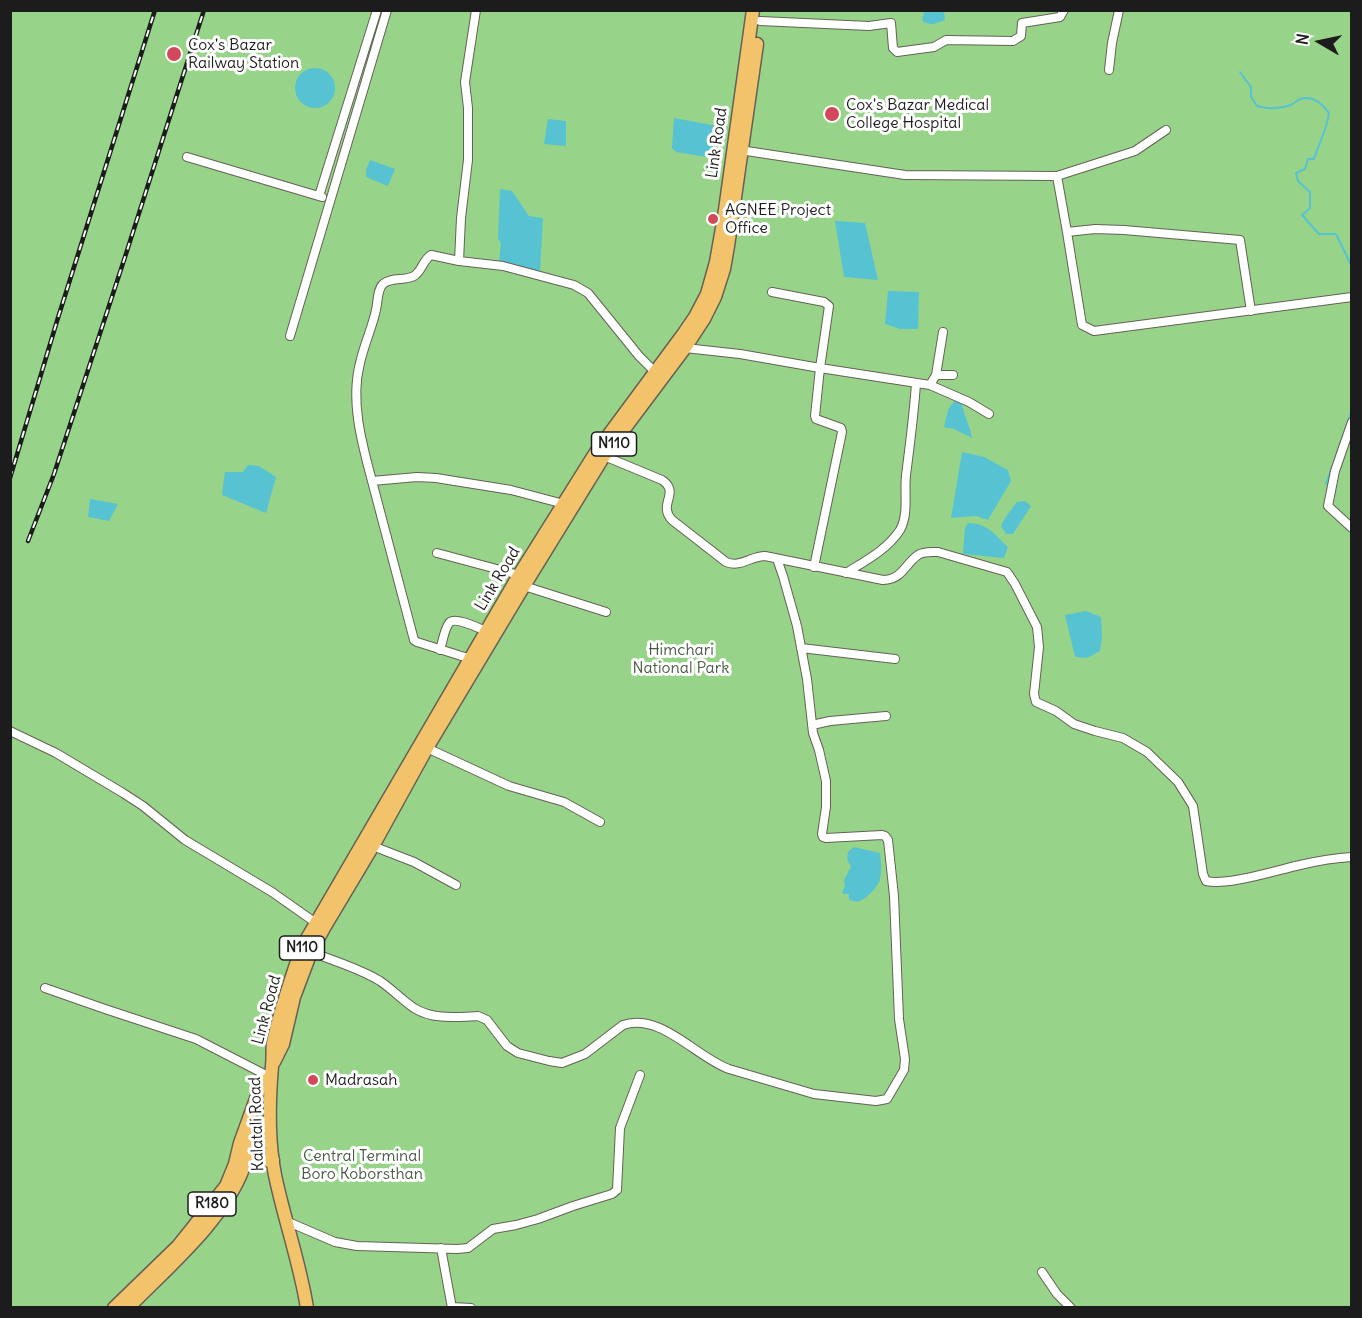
<!DOCTYPE html>
<style>
body{margin:0}
#map{position:relative;width:1362px;height:1318px;overflow:hidden;background:#ede2c2;font-family:Delius,sans-serif}
canvas{display:block}
.frame{position:absolute;inset:0;border:12px solid #1c1c1c;pointer-events:none}
.north{position:absolute;left:1290px;top:12px;width:60px;height:60px;-webkit-text-stroke:4px #fff;paint-order:stroke;rotate:279deg;font-size:16px;font-weight:700;line-height:24px;text-align:center;color:#1c1c1c}
.north::after{content:'';display:block;margin:auto;width:21px;height:27px;background:#1c1c1c;clip-path:polygon(50% 0,100% 100%,50% 72%,0 100%)}
</style>
<div id="map">
<canvas width="1362" height="1318"></canvas>
<div class="frame"></div>
<div class="north">N</div>
</div>
<script>
const context = document.querySelector('canvas').getContext('2d');
context.lineJoin = 'round';
function fill(path, color) { context.fillStyle = color; context.fill(path, 'evenodd'); }
function stroke(path, color, width, dash) { context.strokeStyle = color; context.lineWidth = width; context.lineCap = dash ? 'butt' : 'round'; context.setLineDash(dash || []); context.stroke(path); }
function write(font, color, halo, rows, align = 'center') {
  context.font = font + ' Delius,sans-serif'; context.lineWidth = 6; context.setLineDash([]); context.textBaseline = 'middle'; context.strokeStyle = halo; context.fillStyle = color; for (const [text, x, y, turn = 0] of rows) {
    context.save(); context.translate(x, y); context.rotate((+turn || 0) * Math.PI / 180); context.textAlign = isNaN(turn) ? turn : align; if (halo) context.strokeText(text, 0, 0); context.fillText(text, 0, 0); context.restore();
  }
}
const green = new Path2D(`
 M10,11H1351V1307H11Z`);
const water = new Path2D(`
 M924,11H944L945,20C935,24 931,26 922,21Z
 M295 88a20 20 0 1 1 40 0a20 20 0 1 1-40 0Z
 M674,118L717,126L713,158L676,152L672,148Z
 M548,119L566,121V146L544,144Z
 M370,160L395,169L388,186L366,177V170Z
 M500,189L512,191L529,216L543,218L540,272L499,262L501,243L498,239Z
 M835,221L865,223L878,280L844,277Z
 M888,291L919,292L918,329H900L885,324Z
 M954,401L962,404C964,416 970,426 972,438L954,429L944,427L948,410Z
 M962,452L984,457L1008,470L1011,481L988,520L976,516L951,518Z
 M248,465L259,466L276,477L266,513L222,495L225,472H243Z
 M90,499L118,504L109,521L88,517Z
 M1025,501L1031,506L1013,534H1006L1001,526L1005,518L1017,502Z
 M968,523C988,523 995,535 1008,547L1004,558L963,554L965,528Z
 M1086,611L1101,617L1102,637L1100,651L1087,658L1075,657L1065,615Z
 M854,847L880,853C881,861 882,871 880,879C879,886 867,898 860,901C856,902 853,901 849,900V894H844L842,893L845,886L844,880L851,867L847,859L848,852Z`);
const stream = new Path2D(`
 M1240,72L1251,87V97L1257,106C1268,109 1280,109 1291,105C1292,104 1299,100 1300,99C1312,95 1322,103 1329,113C1327,129 1319,143 1314,159H1308L1305,169L1296,173L1298,181L1310,192V208L1302,215L1319,234H1336L1352,267
 M1326,484L1352,410`);
const minor = new Path2D(`
 M760,21L869,26L891,23L893,48L897,52L934,47L946,40L1013,41L1021,36L1022,23L1060,17L1064,10
 M1109,70L1112,43L1119,10
 M740,150L905,175L1057,176L1067,232L1082,325L1094,331L1352,297
 M187,157L322,197
 M1057,176L1135,151L1166,130
 M319,196L377,10
 M1067,232L1095,229L1124,230L1240,240L1251,311
 M459,261L461,218L468,160V108L465,82L476,10
 M772,292L824,302L829,306L820,368L815,416L816,419L841,428L842,432L814,567
 M290,336L387,10
 M685,348L740,354L820,368L930,385L969,402L989,414
 M936,375H953
 M930,385L936,375L943,332
 M1352,422L1335,471L1328,506L1352,528
 M604,456L662,480C681,493 657,504 672,520L726,562C740,568 751,556 765,556L883,580C903,579 904,565 918,555C924,551 931,552 938,552L1007,572L1015,584L1037,627L1039,647L1034,694L1036,702L1056,711L1074,724L1095,731L1123,738L1147,752L1178,782L1193,806L1203,874L1206,881C1228,886 1277,870 1300,865C1317,861 1334,858 1352,857
 M372,481C362,444 350,401 360,363C364,345 372,328 376,310C378,302 377,290 383,284C391,277 405,281 414,276C422,271 423,260 431,255L459,261L503,266L574,285L588,293L639,356L656,373
 M437,553L519,575
 M846,573C865,561 887,550 900,530C909,514 904,493 906,475C910,444 914,414 916,383
 M524,586L606,612
 M801,648L895,659
 M440,650C442,644 445,626 450,622C457,617 478,628 486,631
 M471,659L417,642L414,640L372,481L417,477L436,478L511,490L564,504
 M812,725L830,721L886,716
 M10,731L56,753L123,793L143,806L185,840L272,892L316,923
 M427,748L509,786L564,802L600,822
 M370,845L414,862L456,885
 M311,952C334,961 359,968 380,981C392,989 402,1000 414,1008C433,1020 456,1017 478,1016L487,1020L507,1046L518,1053L549,1061L562,1063L585,1054L623,1025C660,1012 696,1057 729,1069L814,1094L876,1101L887,1099L904,1070L905,1059L899,1019L894,896L888,840L885,836L882,835L826,838L823,837L822,834L826,807V781L819,750L813,733L807,679L797,626L783,576L777,559
 M45,988L105,1009L196,1039L270,1077
 M286,1221L335,1242L357,1246L457,1249L468,1248L493,1229L516,1225L538,1219L573,1206L612,1194L617,1190L620,1128L640,1075
 M441,1248L452,1308
 M1042,1272L1057,1294L1071,1308
 M452,1307L471,1308`);
const primary = new Path2D(`
 M243,1167L253,1161L273,1160
 M114,1308L178,1246L226,1186L235,1164L240,1143L261,1085L270,1077
 M128,1308C166,1269 224,1220 243,1169C246,1162 246,1154 248,1146C250,1139 253,1131 255,1124`);
const trunk = new Path2D(`
 M274,1062L283,1044L294,997L311,952L324,928L373,846L427,748L524,586L604,456L685,348L704,319L715,297L724,269L728,246L757,44
 M307,1308C300,1263 284,1219 275,1175C268,1140 269,1101 272,1066C273,1058 272,1051 273,1043C280,1010 291,979 302,947L519,575L596,452L684,333L695,317L707,294L716,262L724,217L753,10`);
const rail = new Path2D(`
 M10,478L57,321L155,10
 M28,541L54,474L125,257L204,10`);
const markers = [
 [174,54,8,"#d1495b"],
 [832,114,8,"#d1495b"],
 [713,219,6,"#d1495b"],
 [313,1080,6,"#d1495b"]
];
const shields = [
 [614,444,45],
 [302,948,45],
 [212,1204,48]
];
const shieldNames = [
 ["N110",614,444],
 ["N110",302,948],
 ["R180",212,1204]
];
const poiNames = [
 ["Cox's Bazar",188,45],
 ["Railway Station",188,63],
 ["Cox's Bazar Medical",846,105],
 ["College Hospital",846,123],
 ["AGNEE Project",725,210],
 ["Office",725,228],
 ["Madrasah",325,1080]
];
const streetNames = [
 ["Link Road",717,143,-82],
 ["Link Road",498,579,-59],
 ["Link Road",267,1010,-75],
 ["Kalatali Road",257,1124,-92]
];
const parkNames = [
 ["Himchari",681,650],
 ["National Park",681,668],
 ["Central Terminal",362,1156],
 ["Boro Koborsthan",362,1174]
];
fill(green, '#97d489');
fill(water, '#57c2d2');
stroke(stream, '#57c2d2', 2);
stroke(minor, '#656156', 10);
stroke(primary, '#656156', 15);
stroke(trunk, '#656156', 15);
stroke(minor, '#fff', 8);
stroke(primary, '#f2c36a', 12);
stroke(trunk, '#f2c36a', 12);
stroke(rail, '#1c1c1c', 4.5);
stroke(rail, '#fff', 2, [7]);
for (const [x, y, r, color] of markers) { const dot = new Path2D(); dot.arc(x, y, r, 0, 2 * Math.PI); context.fillStyle = color; context.fill(dot); stroke(dot, '#fff', 2); }
for (const [x, y, w] of shields) { const box = new Path2D(); box.roundRect(x - w / 2, y - 12, w, 24, 4.5); context.fillStyle = '#fff'; context.fill(box); stroke(box, '#1c1c1c', 1.5); }
write('bold 15px', '#1c1c1c', null, shieldNames);
write('16px', '#1c1c1c', '#fff', poiNames, 'left');
write('16px', '#1c1c1c', '#fff', streetNames);
write('16px', '#475c42', '#fff', parkNames);
</script>
